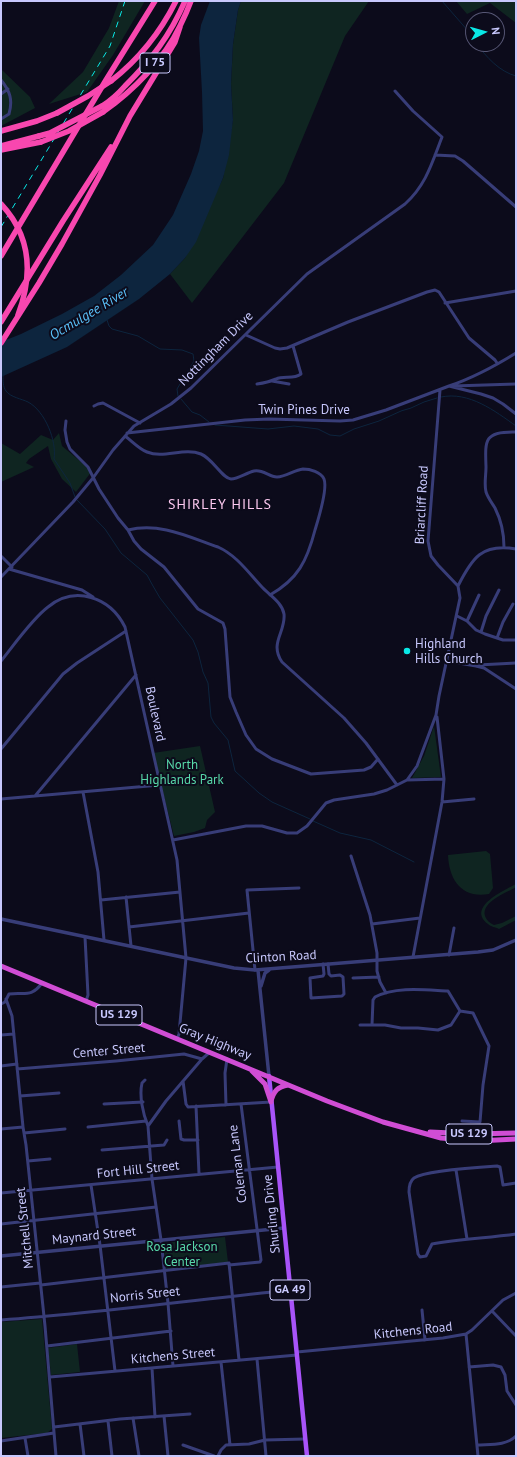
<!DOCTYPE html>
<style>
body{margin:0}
#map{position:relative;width:517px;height:1457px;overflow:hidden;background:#0c0b1b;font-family:"PT Sans",sans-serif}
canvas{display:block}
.frame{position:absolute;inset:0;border:2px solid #c8c8fd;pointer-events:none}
.north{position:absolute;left:465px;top:12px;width:40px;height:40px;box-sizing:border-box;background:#0c0b1b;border:1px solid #575775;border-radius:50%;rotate:84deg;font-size:11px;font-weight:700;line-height:16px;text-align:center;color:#c8c8fd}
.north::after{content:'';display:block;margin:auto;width:14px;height:18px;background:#09e8e6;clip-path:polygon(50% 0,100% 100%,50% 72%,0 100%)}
</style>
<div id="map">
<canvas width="517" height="1457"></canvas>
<div class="frame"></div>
<div class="north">N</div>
</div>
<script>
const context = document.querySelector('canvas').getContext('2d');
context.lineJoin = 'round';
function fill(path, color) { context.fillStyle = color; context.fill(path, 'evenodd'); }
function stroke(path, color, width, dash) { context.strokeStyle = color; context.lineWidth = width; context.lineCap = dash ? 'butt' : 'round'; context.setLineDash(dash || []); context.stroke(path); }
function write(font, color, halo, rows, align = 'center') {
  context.font = font + ' "PT Sans",sans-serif'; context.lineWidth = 4; context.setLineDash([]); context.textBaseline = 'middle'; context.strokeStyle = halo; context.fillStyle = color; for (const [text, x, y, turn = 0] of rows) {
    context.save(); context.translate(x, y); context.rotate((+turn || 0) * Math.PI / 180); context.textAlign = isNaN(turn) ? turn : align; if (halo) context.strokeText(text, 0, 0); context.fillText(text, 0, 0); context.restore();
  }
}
const green = new Path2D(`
 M119,1H145L113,55L87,92L49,104L83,72L109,28Z
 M241,1H369L345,36L284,183L192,303L170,274L185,258L223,178L233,120L231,84L233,44L238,10Z
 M456,1H516V23L490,3L467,14Z
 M1,69L30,97L35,108L1,126Z
 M59,433L62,446L92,471L76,492L62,479L51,459L48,446L29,459L26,463L34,467L1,482V443L20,454L41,435L53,440Z
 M434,726L441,777L412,778L424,756Z
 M200,746L215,812L207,820L205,828L194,832L174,836L153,753Z
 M486,851L490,854L493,888L489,894C462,899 449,880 448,855Z
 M516,884V887C506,893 481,902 485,916C487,921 490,923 494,925L502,923L516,916V920L499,929C495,927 491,927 488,924C466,907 505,890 516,884Z
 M225,1237L228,1262L166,1270L163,1243Z
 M42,1319L52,1429L47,1433L1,1438V1322Z
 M77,1344L80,1372L51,1375L48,1348Z`);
const water = new Path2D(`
 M210,1H241L238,10L233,44L231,84L233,120L229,155L223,178L196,242L185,258L170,274L139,299L67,347L1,377V342L21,334L62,314L94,296L121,275L153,245L173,215L191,174L199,151L203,131L202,92L199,38L201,25Z`);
const stream = new Path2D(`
 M442,1L469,32L473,38
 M477,44C486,57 500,72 516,76
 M107,320L109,326L112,329L138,336L160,349L182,350L193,354L194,361L177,389L178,396
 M3,376C3,381 3,387 6,391C10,397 22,399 28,402C45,411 57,441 54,459L70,483L75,497
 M441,397C469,391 495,411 516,426
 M181,399L192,412L200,415L209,422
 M215,425L268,429L294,426L318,429L330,435L340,436L354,429L379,421L401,411L411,408L424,402L437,398
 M77,500L105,529L121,553L147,575L153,586L160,598L193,640L198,652L203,672L208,683L211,717L214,723L228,740L235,771L259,793L272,802L310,819
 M313,821L340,833L371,840L414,862`);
const minor = new Path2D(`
 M1,80C10,91 13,100 9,114L1,119
 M1,94L8,89
 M435,155L455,156L463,161L516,207
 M445,303L516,291
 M246,335L275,348L280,349L287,348L348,322L427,292L435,290L439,292L469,338L495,360L497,363
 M272,381L289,384
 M257,384C264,383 269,382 276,379C284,375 293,380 301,374L293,346
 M449,386C473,378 495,366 516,353
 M453,386L516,384
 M94,406L98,404L103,403L140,423
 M66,421L65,430L67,442L70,449L88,467L99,489L118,518L128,530L134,541L141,549L164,567L198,609L223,623L225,629L230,697L236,712L246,735L256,749L272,759L311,774L364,770L371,767L378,759
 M127,433L245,420L269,419L340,421L353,420L386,410L449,386L481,394L493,398L503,404L516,414
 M125,436C132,441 139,449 147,452C164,459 184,447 201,454C213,459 222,478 231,479C238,479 246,473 254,471C263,469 269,477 277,477C286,477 294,470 303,469C310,469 321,472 324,479C328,489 318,520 315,530C307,561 298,579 270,595
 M128,530C160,522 189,537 218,547C236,555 248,572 261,586C269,595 282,602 284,614C286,632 269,643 282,662L344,718L366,743L397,785
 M504,547C504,534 501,520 495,508C492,503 488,498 486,492C484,484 486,476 486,467C485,440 484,431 516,432
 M1,556L12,567
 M9,569L82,590L93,597
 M1,577L73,502L93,478L113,450L134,426L171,404L191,388L307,274L405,204C426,185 432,163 442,137L413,111L395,91
 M458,586C472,558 482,543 516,549
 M457,616L467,621L476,630L485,634L503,640H516
 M467,621L479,595
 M481,632L486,616L499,590
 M497,638L503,622L513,604
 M1,661C14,645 32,619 48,607C75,585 110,597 125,627L177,860L186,958L179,1034L177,1039
 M447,661L476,666L484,668L516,689
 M478,665L516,663
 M1,749L63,674L77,663L126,631
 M407,780L444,779
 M83,792L98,872L104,940
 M35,796L136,675
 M1,799L160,785
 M442,802L474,799
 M173,840L246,826H262L287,833H297L307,826L326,803L334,800L374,794L387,790L407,780L417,766L436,715L439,696L460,598L458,586L438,565L431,556L428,541L440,390
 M351,856L370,915L377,953V971L380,982L386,993
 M126,897L131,946
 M101,900L180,892
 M372,924L420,918
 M129,927L249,913
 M85,937L88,995L86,1001
 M449,955L454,928
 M413,957L442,802L444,779L437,717
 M323,964L324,974L323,976L310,978L311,998L342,996L344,994L343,977L340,975L331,976L329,974L328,964
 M255,970L247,890L299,888
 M353,978L379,977
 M6,999L12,1016L23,1127L26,1145L45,1326L56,1456
 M1,1004L5,1002L9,994C25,992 31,998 42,983
 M360,1025H385L401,1028H418L438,1030L451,1025L460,1011
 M372,1025L373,1000L375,997C396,986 426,990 448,991L460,1011L473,1013L489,1046L483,1085L480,1122L462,1121
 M1,1035L14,1034
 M1,1066L17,1064
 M17,1069L116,1061L184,1054L202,1059
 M145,1080L142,1083C139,1096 143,1114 148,1126
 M183,1081L186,1104L188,1107L271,1102
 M20,1096L59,1093
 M104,1104L143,1102
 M226,1105L225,1073L227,1059
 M196,1106L199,1174
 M179,1121L181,1139L184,1140H198
 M88,1127L146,1121
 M1,1129L23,1127
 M24,1133L65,1129
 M102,1150L164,1145L167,1140
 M28,1161L50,1159
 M456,1170L467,1239
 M516,1183L503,1185L500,1167L497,1166C481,1167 425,1171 414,1178C410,1181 409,1187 409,1192L418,1254L420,1257L426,1256L432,1244C460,1239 488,1238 516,1234
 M91,1185L100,1245L115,1371
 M1,1193L278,1167
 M1,1224L156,1207
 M229,1265L260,1262L261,1260L241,1104
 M41,1285L229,1263L239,1360
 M1,1287L40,1283
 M422,1310L425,1340
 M492,1311L516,1336
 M1,1320C98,1313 194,1300 290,1290
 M466,1334L478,1456
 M47,1346L171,1331
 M297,1352L443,1338L466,1334L472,1330L503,1300L516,1293
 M257,1359L266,1456
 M221,1362L230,1445
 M173,1366L168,1303L161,1240L152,1179L148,1126L166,1101L202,1059L210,1052
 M469,1367L493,1365L501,1367L505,1375L507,1391L516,1405
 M152,1368L155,1417
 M50,1377L297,1355
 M164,1416L168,1456
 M133,1418L139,1456
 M108,1421L112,1456
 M80,1424L84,1456
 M54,1427L120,1419L190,1414
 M25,1438L28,1456
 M1,1441L54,1433
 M183,1445L214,1456
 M477,1445C490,1444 506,1446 516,1436
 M218,1456L221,1450L226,1445L249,1444L265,1440L305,1439`);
const tertiary = new Path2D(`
 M1,919L234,968L255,970L478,952L493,950L516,940
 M258,970L269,1076
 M261,986L265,973L269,970
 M1,1256L284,1228`);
const primary = new Path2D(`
 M269,1076L307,1456`);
const trunk = new Path2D(`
 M1,966L327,1101L383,1122L441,1138L478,1141L516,1139
 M252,1071L265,1084L271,1102
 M271,1101C274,1091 277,1087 288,1085
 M430,1132L473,1134L516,1133`);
const motorway = new Path2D(`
 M111,81C138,60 161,31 176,1
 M102,106C110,101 118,94 125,86C151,60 170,36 185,1
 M103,112C133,91 164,60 180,26C184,18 188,9 191,1
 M1,131L37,121L57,113
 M1,146L39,136
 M1,150L41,142
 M1,256L106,80L155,1
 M1,322L63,221L111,147
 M1,343L39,283L62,244L100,175L130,116L175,42L180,27`);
const rail = new Path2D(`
 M1,227L110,46L125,1`);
const motorwayBridge = new Path2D(`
 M57,113L88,96L111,81
 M39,136L50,133L102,106
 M41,142L69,131L103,112
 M1,204C32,237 33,275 18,315`);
const markers = [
 [407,651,4,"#09e8e6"]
];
const shields = [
 [155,63,30],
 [119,1015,46],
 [469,1134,46],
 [290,1290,40]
];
const shieldNames = [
 ["I 75",155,63],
 ["US 129",119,1015],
 ["US 129",469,1134],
 ["GA 49",290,1290]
];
const streetNames = [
 ["Nottingham Drive",216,349,-45],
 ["Twin Pines Drive",304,410],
 ["Briarcliff Road",422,505,-87],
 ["Boulevard",155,714,78],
 ["Clinton Road",281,957,-3],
 ["Gray Highway",215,1042,22],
 ["Center Street",109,1051,-5],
 ["Coleman Lane",238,1164,-97],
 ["Fort Hill Street",138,1170,-6],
 ["Shurling Drive",272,1214,-96],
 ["Mitchell Street",25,1228,-96],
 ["Maynard Street",94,1236,-6],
 ["Norris Street",145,1295,-6],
 ["Kitchens Road",413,1331,-6],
 ["Kitchens Street",173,1356,-5]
];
const poiNames = [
 ["Highland",415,644],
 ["Hills Church",415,659]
];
const parkNames = [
 ["North",182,765],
 ["Highlands Park",182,780],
 ["Rosa Jackson",182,1247],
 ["Center",182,1262]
];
const waterNames = [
 ["Ocmulgee River",89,314,-31]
];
const neighbourhoodNames = [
 ["SHIRLEY HILLS",220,505]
];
fill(green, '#0f2521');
fill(water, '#0d253e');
stroke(stream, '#0d253e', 1);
stroke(minor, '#383d78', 3);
stroke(tertiary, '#383d78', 3.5);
stroke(primary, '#a853f9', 4.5);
stroke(trunk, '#d04dd4', 5);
stroke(motorway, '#f847af', 5.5);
stroke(rail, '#09e8e6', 1, [6, 5]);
stroke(motorwayBridge, '#f847af', 5.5);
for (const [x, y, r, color] of markers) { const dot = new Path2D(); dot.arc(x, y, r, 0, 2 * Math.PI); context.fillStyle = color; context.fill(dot); stroke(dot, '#0c0b1b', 1.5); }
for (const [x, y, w] of shields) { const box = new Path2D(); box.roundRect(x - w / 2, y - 10, w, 20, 3); context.fillStyle = '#0c0b1b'; context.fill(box); stroke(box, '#c8c8fd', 1); }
write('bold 12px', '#c8c8fd', null, shieldNames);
write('13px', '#c8c8fd', '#0c0b1b', streetNames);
write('13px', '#c8c8fd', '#0c0b1b', poiNames, 'left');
write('13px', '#58d9aa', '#0c0b1b', parkNames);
write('italic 14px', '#5ac1f9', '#0c0b1b', waterNames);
context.letterSpacing = '1px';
write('14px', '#fdc9f0', '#0c0b1b', neighbourhoodNames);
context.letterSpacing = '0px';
</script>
